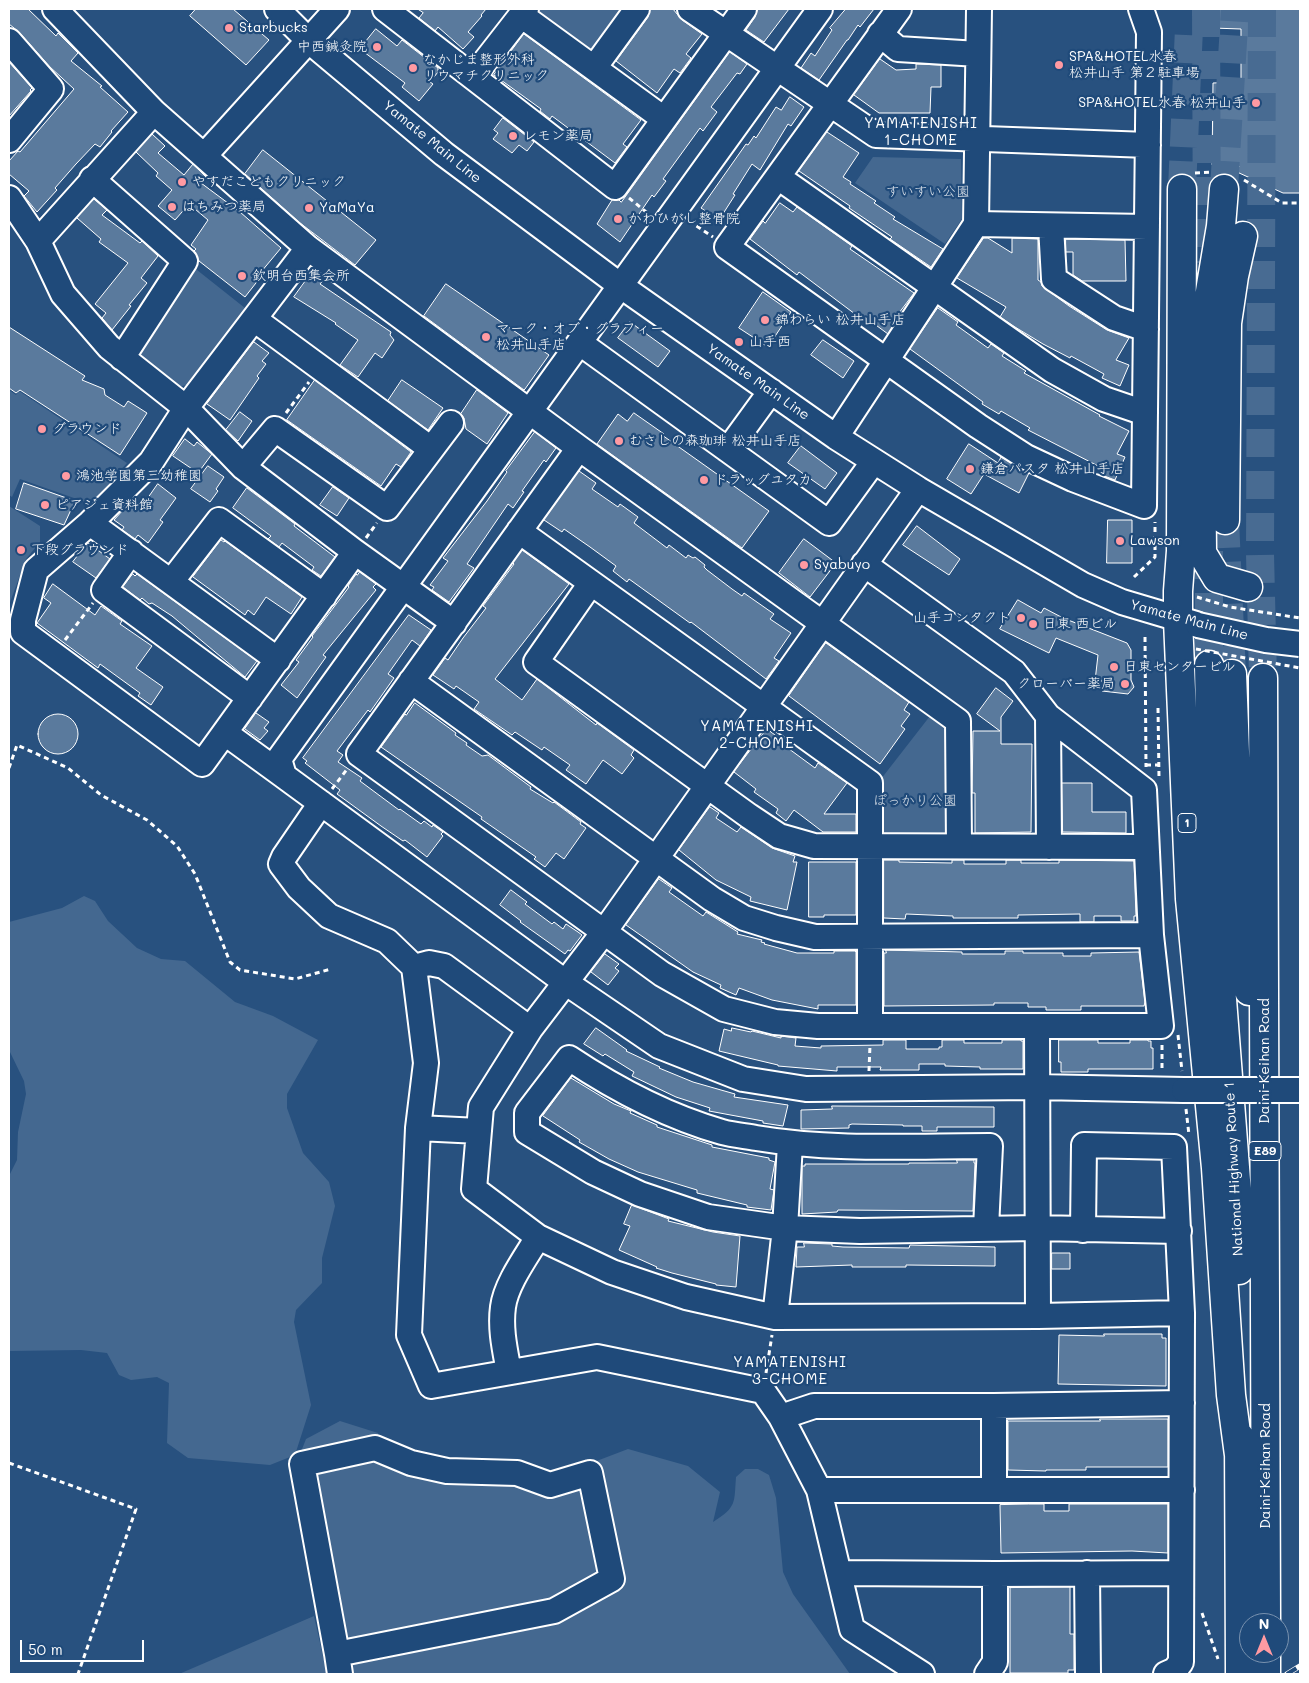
<!DOCTYPE html>
<meta charset="utf-8">
<style>
body{margin:0}
#map{position:relative;width:1309px;height:1683px;overflow:hidden;background:#28517f;font-family:Mali,sans-serif}
canvas{display:block}
.frame{position:absolute;inset:0;border:10px solid #fff;pointer-events:none}
.north{position:absolute;left:1239px;top:1613px;width:50px;height:50px;box-sizing:border-box;background:#1f4a7a;border:1px solid #7992af;border-radius:50%;rotate:0deg;font-size:14px;font-weight:700;line-height:20px;text-align:center;color:#fff}
.north::after{content:'';display:block;margin:auto;width:18px;height:22px;background:#ff9aa2;clip-path:polygon(50% 0,100% 100%,50% 72%,0 100%)}
.scale{position:absolute;left:20px;top:1640px;width:124px;height:22px;box-sizing:border-box;border:2px solid #fff;border-top:0;padding-left:6px;font-size:15px;line-height:18px;white-space:nowrap;color:#fff;-webkit-text-stroke:4px #1f4a7a;paint-order:stroke}
</style>
<div id="map">
<canvas width="1309" height="1683"></canvas>
<div class="frame"></div>
<div class="north">N</div>
<div class="scale">50 m</div>
</div>
<script>
const context = document.querySelector('canvas').getContext('2d');
context.lineJoin = 'round';
function fill(path, color) { context.fillStyle = color; context.fill(path, 'evenodd'); }
function stroke(path, color, width, dash) { context.strokeStyle = color; context.lineWidth = width; context.lineCap = dash ? 'butt' : 'round'; context.setLineDash(dash || []); context.stroke(path); }
function write(font, color, halo, rows, align = 'center') {
  context.font = font + ' Mali,"Klee One",sans-serif'; context.lineWidth = 4.5; context.setLineDash([]); context.textBaseline = 'middle'; context.strokeStyle = halo; context.fillStyle = color; for (const [text, x, y, turn = 0] of rows) {
    context.save(); context.translate(x, y); context.rotate((+turn || 0) * Math.PI / 180); context.textAlign = isNaN(turn) ? turn : align; if (halo) context.strokeText(text, 0, 0); context.fillText(text, 0, 0); context.restore();
  }
}
const green = new Path2D(`
 M537,9H626L597,50L586,51L539,18Z
 M873,157L961,159L962,219L945,244L855,183Z
 M192,266L250,312L196,383L177,387L131,353Z
 M9,390L16,395L19,391L127,463L91,504L20,479L12,497L9,495Z
 M9,506L40,526V542L26,559L9,605Z
 M930,716L947,728L950,837L881,834V779Z
 M84,896L95,901L108,921L137,948L161,959L185,961L235,1002L273,1016L318,1040L287,1094V1108L303,1153L329,1182L335,1206L322,1258V1283L296,1310L294,1322L311,1405L295,1455L270,1465L188,1458L167,1443L169,1383L157,1377L131,1380L119,1375L107,1353L81,1350L9,1351V1176L17,1160L18,1132L26,1094L24,1081L9,1050V922L62,908Z
 M340,1421L378,1433L380,1444L412,1457L552,1478L628,1449L688,1466L720,1492L713,1522C737,1507 734,1503 736,1477L745,1469H758L769,1475L776,1498L783,1572L793,1594L850,1674H335L295,1467L306,1439Z
 M314,1616L327,1674H179Z`);
const building = new Path2D(`
 M9,9H28L56,36L58,33L78,53L71,61L102,86L100,87L128,112L111,131L112,132L100,147L95,144L76,164L55,188L57,190L37,212L24,196L29,191L9,174V161L18,151L20,152L74,89L50,67L19,32L9,24Z
 M196,9H233L269,40L246,65L190,16Z
 M418,9H486L481,15L482,16L468,32L474,37L463,49L438,27L435,31L419,18L423,13Z
 M650,9H673L682,20L702,34L686,54L691,58L680,73L674,69L657,93L616,61L648,17Z
 M758,9H789L764,42L746,30L755,17Z
 M846,9H874L860,27L858,25L848,40H847L819,80L801,68L811,53L815,56L832,30L830,28Z
 M1213,9H1300V193H1283L1237,172L1239,166L1212,165L1213,83L1241,82V29L1212,28Z
 M376,29L397,46L402,40L438,68V72L430,82L433,84L419,101L402,87L405,83L360,49Z
 M524,34L641,120L623,144L627,147L615,163L552,116L550,119L540,111L541,109L494,75Z
 M730,52L747,64L740,74L737,73L711,107L717,112L703,131L700,128L663,179L666,181L654,197L652,195L620,242L597,224L612,200H619L621,202Z
 M880,59L896,70L916,69V64L941,65V87H931L930,113H879L854,95Z
 M9,62L32,88L30,90L31,91L9,116Z
 M790,97L804,107L791,126L788,124L760,170L752,164L733,194L735,195L719,220L701,208L746,144L748,145L754,136L756,138L776,107L781,110Z
 M503,118L534,142L527,151L519,145L512,153L493,139L498,133L494,130Z
 M827,132L859,153L843,177L851,182L850,184L876,201L874,203L895,217L893,219L943,249L931,267L890,239L892,237L849,208L850,206L799,171Z
 M152,134L165,146L158,153L184,175L193,164L206,177L201,183L240,212L281,248L261,272L263,274L245,297L199,261L194,251L196,249L191,245L208,220L189,204L175,220L158,206L172,190L156,176L158,173L136,152Z
 M263,150L376,240L355,265L300,223L245,174Z
 M94,199L107,210L102,215L140,243L142,241L158,256L141,278L147,283L129,305L131,306L112,330L102,318L106,313L95,304L128,263L99,242L101,239L77,218Z
 M780,203L793,212L797,207L852,246L850,249L914,293L896,317L898,318L888,334L869,320L867,323L799,272L797,275L750,239L763,221L765,223Z
 M984,238H988L1012,253V238L1038,239V280L1041,282L1042,286L1069,306L1107,330L1129,338L1116,360L1129,365L1120,386L1102,378L1104,374L1071,356L1070,358L1043,344L1015,327L1000,317L1006,307L957,278Z
 M1066,239L1125,240L1126,281H1082L1073,275V252H1066Z
 M313,271L324,279L320,284L391,332L390,335L394,340L382,358L375,353L358,377L340,365L358,340L335,324L336,323L294,297Z
 M446,284L549,355L525,389L524,390L424,316Z
 M763,292L791,312L768,347L739,328Z
 M938,308L958,322L956,325L988,348L991,344L1004,353L1002,356L1026,371L1024,373L1100,415L1099,416L1129,431L1117,454L1125,457L1115,480L1099,474L1102,468L1028,430L1030,428L1001,411L999,414L982,404L983,402L910,349Z
 M630,322L670,351L658,367L618,338Z
 M9,327L85,376L82,380L104,389L105,395L124,407L128,401L147,413L120,455L20,390L16,393L9,388Z
 M823,340L854,361L843,378L811,355Z
 M254,342L269,353L262,361L266,364L257,376L259,378L230,420L207,404Z
 M315,380L411,452L401,467L396,464L381,486L287,420Z
 M402,380L443,408L428,430L388,401Z
 M477,390L508,413L487,444L466,429L464,418L461,414Z
 M240,412L252,421L238,441L226,430Z
 M634,413L664,434L662,435L769,511L742,548L597,444L618,414L627,421Z
 M535,432L556,448L546,462L544,460L522,491L524,492L513,508L508,504L467,564L474,568L449,602L432,590L434,587L430,585L448,561L443,558L487,501L507,472L506,471Z
 M185,439L194,446L197,442L212,454L198,473L173,456Z
 M969,444L998,463L1001,457L1029,473L1019,493L984,474L971,494L947,479Z
 M801,446L837,473L825,489L788,463Z
 M208,466L224,477L216,489L218,491L210,502L191,489Z
 M579,471L596,483L592,489L618,507L620,504L638,517L634,523L667,548L669,545L686,558L688,555L693,558L695,557L705,565L704,567L707,570L732,589L742,596L744,593L774,614L770,619L791,633L774,658L779,661L766,679L691,622L690,623L629,579L627,582L613,571L616,566L590,547L564,529L562,532L544,520Z
 M24,483L75,501L64,525L16,509Z
 M158,484L176,498L160,520L163,522L148,543L138,535L135,539L122,530L124,527L114,520L132,500L141,507Z
 M333,487L349,498L337,516L320,505Z
 M247,488L295,524L294,526L335,557L321,576L312,570L314,567L282,543L279,547L268,539L271,536L233,508Z
 M1108,520H1132V563H1107Z
 M917,526L960,559L949,575L903,545Z
 M804,539L836,563L810,597L779,573Z
 M221,540L224,542L225,541L302,597L291,614L266,597L254,615L248,610L245,615L193,577Z
 M88,543L110,559L96,578L73,562Z
 M522,550L569,584L495,679L522,700L537,679L596,725L597,723L634,750L631,755L634,758L622,774L603,760L586,784L566,770L570,765L544,747L542,750L515,732L512,735L474,709L479,702L456,686L454,689L433,675L445,658L448,660L463,638L486,608L483,606L514,564L513,563Z
 M360,572L376,584L373,587L376,590L323,655L326,657L297,698L281,685L299,662L296,660L313,637L312,636L349,587L348,586L356,574L357,575Z
 M133,574L135,576L137,574L257,661L245,677L172,616L152,603L149,604L142,598L140,600L123,587Z
 M53,584L95,615L101,606L122,621L120,624L152,646L136,668L163,687L151,705L138,696L140,693L100,664L98,668L37,623L51,603L44,598Z
 M1018,600L1041,613L1044,608L1063,618L1127,643L1131,650V680L1134,687L1128,694L1102,691L1104,681H1095L1098,655L1056,638L1049,653L1000,629Z
 M409,615L431,630L420,646L412,640L388,674L394,678L370,712L368,710L337,751L343,755L338,762L362,778L360,781L399,810L400,809L421,824L424,821L432,827L433,825L443,832L441,834L443,836L427,857L405,840L403,841L381,826L337,794L340,790L305,763L307,761L303,758Z
 M826,643L909,702L904,710L910,714L901,726L905,729L880,764L789,696Z
 M996,688L1013,701L1001,717V744H1032L1031,832L975,833V793H972L973,731H1000L977,714Z
 M415,703L456,733L455,735L467,743L466,745L482,756L488,755L531,787L530,789L553,803L554,802L581,822L580,824L586,828L564,859L556,853L545,867L534,859L536,857L481,819L482,817L381,747L405,714L406,715Z
 M256,713L269,722L264,728L268,731L260,740L245,729Z
 M38 734a20 20 0 1 1 40 0a20 20 0 1 1-40 0Z
 M767,729L783,741L781,743L815,768L818,763L847,783L824,814H856V832H823L794,810L786,821L776,813L778,809L754,792L756,789L734,772Z
 M1062,783H1092V812H1126V833L1063,832Z
 M710,807L719,813L716,818L737,832L741,827L772,848L795,856L793,862H797L787,910L750,901L751,897L716,880L679,850Z
 M884,860H899V862L952,863V860H964V864H1006V860H1021V863H1059V860L1134,861L1136,916H1134V921H1121V916H1094V922H1080V914L1018,915V918H953V916L906,914L905,919L884,918Z
 M809,862H856V915H824V917H809Z
 M659,879L672,888L669,892L703,916L706,912L738,932L737,934L762,940L761,942L765,943L764,944L797,953H834V951H855L856,952V1005H818V1009L772,1000L739,988L736,995L720,988L721,985L693,972L626,925Z
 M511,890L527,902L525,904L552,924L554,922L563,929L566,924L578,932L582,935L570,951L568,950L565,954L520,922L521,921L500,905Z
 M886,950L962,952V954H1005V951H1023V953H1063V956H1091V953L1139,952L1145,1002L1144,1006H1081V1010H1046V1007H1028V1003H994V1005L884,1006V953H886Z
 M605,954L619,964L615,968L619,971L608,985L591,972Z
 M596,1028L627,1050L626,1051L660,1067L659,1068L693,1082L735,1094L734,1097L788,1105L783,1126L763,1123V1121L709,1111L710,1108L676,1097L632,1076L634,1072L605,1054L603,1056L584,1044Z
 M732,1028L751,1032L752,1031L781,1038V1036L796,1038L795,1046L821,1048V1046L883,1045V1040H906V1049H939V1047H942V1040H964V1043H1002V1040H1021V1041H1023V1069H980V1067L945,1066V1064H919V1070H880L881,1067H837V1071L778,1066V1065L719,1051L724,1029L731,1031Z
 M1059,1040H1098V1043H1130V1040H1148V1041H1151V1048H1153V1069H1088V1072H1061V1062H1059Z
 M571,1078L614,1104L631,1111L630,1113L657,1125V1127L712,1145V1147L769,1158V1160L775,1162L770,1189L774,1190L771,1210L747,1207V1205L697,1193V1190L638,1172L609,1159L579,1142L580,1140L543,1116Z
 M832,1106L994,1107V1127H937V1131H922V1126H903V1125L852,1124L849,1125V1128L801,1129V1110L832,1109Z
 M957,1160H974V1163H975L973,1211L838,1210L837,1212L802,1214V1166H805V1164H909V1163H957Z
 M632,1205L669,1219L668,1221L713,1232L740,1236L736,1287L716,1285V1284L672,1273L656,1268L657,1267L619,1250L630,1226L624,1224Z
 M804,1243L832,1244V1246L843,1247L909,1248L910,1245L995,1247V1266L906,1265V1267H852V1265L796,1267L797,1247H804Z
 M1052,1253H1070V1269H1052Z
 M1104,1334H1162V1338H1166V1386L1058,1384L1059,1335L1104,1336Z
 M1100,1419H1168V1467H1086V1470H1046V1471L1008,1470V1421H1100Z
 M1029,1504H1044V1511H1069V1504H1168V1553L1132,1551L1001,1553L1000,1505Z
 M1070,1587V1634H1074V1670H1068V1673H1010V1588Z`);
const highwayTunnel = new Path2D(`
 M1206,9L1207,263
 M1262,9L1260,554L1263,678
 M1182,189L1189,28
 M1224,189L1235,9
 M1225,520L1232,674
 M1209,551V665`);
const path = new Path2D(`
 M1195,173L1212,172
 M1244,180L1282,203H1300
 M629,198L650,215
 M689,221L713,237
 M286,413L309,382
 M366,538L377,523
 M1134,577L1155,557V522
 M1145,637L1146,767
 M65,640L93,603
 M1158,708L1159,777
 M1146,765H1159
 M9,768L17,745L68,768L101,795L147,820L177,846L195,874L230,962L240,970L295,979L331,969
 M332,789L348,768
 M1178,1035L1182,1071
 M1162,1045V1072
 M869,1071L870,1045
 M1186,1109L1189,1135
 M766,1373L772,1335
 M9,1463L136,1509L78,1674
 M1202,1613L1218,1659`);
const minor = new Path2D(`
 M55,9L154,112L308,248L579,448L958,721L959,846
 M277,9L308,40L444,154L621,286L836,437L918,489L1083,585L1122,602L1196,624
 M385,9L615,187L744,9
 M690,9L876,135L1148,145
 M820,9L279,759L284,776L565,982L659,1046L743,1079L806,1089L1037,1087L1184,1090
 M899,9L727,247L978,426L1026,457L1073,479L1144,506L1149,32L1141,9
 M521,15L664,119
 M880,34L898,49L978,54
 M9,41L51,89L9,140
 M594,68L637,9
 M473,77L526,9
 M204,156L337,9
 M778,177L1052,370L1104,399L1145,413
 M92,179L185,261L122,358
 M9,198L38,241L63,294L109,347L186,408L243,467
 M976,224L1147,227
 M1051,226L1054,279L1114,318L1146,329
 M38,241L154,112
 M308,248L186,408L151,462L90,523L36,570L23,620V632L202,764L355,552
 M254,319L431,449
 M580,343L829,523L874,461
 M451,423L387,508L275,429L243,467L355,552L454,623
 M836,437L976,224L979,9
 M579,448L359,754L662,974L724,1009L775,1022L818,1026H1161L1151,935L1144,790L1048,716L1014,672L864,564
 M728,450L771,391
 M918,489L604,932L530,1029L481,1107L474,1189L538,1237L612,1272L686,1297L775,1317L1038,1316L1182,1313
 M90,523L278,660
 M519,531L870,783V1026
 M131,552L104,590L250,698
 M171,582L219,520L324,596
 M591,583L536,662L749,816L779,836L814,846L1146,847
 M411,681L712,899L744,918L776,928L815,937L1151,935
 M1048,716L1049,847
 M225,733L284,776
 M321,803L284,857L281,864L299,888L329,916L387,941L414,967L426,1063L418,1128L409,1335L431,1386L597,1357L763,1391L781,1417L819,1490L852,1629L922,1674
 M414,967L429,963L444,966L530,1029
 M1037,1026L1038,1316
 M418,1128L479,1131
 M986,1228L990,1146C913,1146 833,1151 756,1138C745,1136 733,1135 722,1132C666,1116 617,1090 569,1058L527,1113V1132L593,1172L640,1194L708,1217L785,1228L860,1231L1037,1228L1179,1231
 M1083,1230L1084,1145L1174,1147L1182,1313L1181,1662L1175,1670L1166,1674
 M775,1317L785,1228L790,1144
 M509,1372C505,1350 500,1329 503,1307C506,1284 526,1257 538,1237
 M1182,1403L994,1406V1490H1182
 M781,1417L814,1406H994
 M819,1490H994
 M839,1573L995,1574
 M1087,1573L1088,1674
 M337,1654L554,1611L612,1579L590,1473L550,1485L517,1473L447,1471L411,1463L375,1448L302,1464L337,1654L340,1674
 M987,1674L995,1662V1574L1181,1573`);
const highway = new Path2D(`
 M1182,189L1181,551L1178,591V620L1190,899L1216,1168L1231,1395L1239,1455
 M1224,189L1221,226L1206,315L1202,362L1201,445L1202,553L1217,578L1248,587
 M1225,520L1227,323L1234,276L1243,236
 M1209,665L1213,883L1239,1219V1270
 M1232,674L1241,907L1249,991
 M1263,678L1266,1623
 M1239,1436L1240,1674
 M1266,1653V1674`);
const rail = new Path2D(`
 M1287,1674L1300,1666`);
const pathBridge = new Path2D(`
 M1197,597L1230,607L1300,618
 M1196,649L1300,668`);
const minorBridge = new Path2D(`
 M1198,625L1266,640L1300,644
 M1184,1090H1300`);
const markers = [
 [229,28,5,"#ff9aa2"],
 [377,47,5,"#ff9aa2"],
 [1059,65,5,"#ff9aa2"],
 [413,68,5,"#ff9aa2"],
 [1256,103,5,"#ff9aa2"],
 [513,136,5,"#ff9aa2"],
 [182,182,5,"#ff9aa2"],
 [172,207,5,"#ff9aa2"],
 [309,208,5,"#ff9aa2"],
 [618,219,5,"#ff9aa2"],
 [242,276,5,"#ff9aa2"],
 [765,320,5,"#ff9aa2"],
 [486,337,5,"#ff9aa2"],
 [739,342,5,"#ff9aa2"],
 [42,429,5,"#ff9aa2"],
 [619,441,5,"#ff9aa2"],
 [970,469,5,"#ff9aa2"],
 [66,476,5,"#ff9aa2"],
 [704,480,5,"#ff9aa2"],
 [45,505,5,"#ff9aa2"],
 [1120,541,5,"#ff9aa2"],
 [21,550,5,"#ff9aa2"],
 [804,565,5,"#ff9aa2"],
 [1021,618,5,"#ff9aa2"],
 [1033,624,5,"#ff9aa2"],
 [1114,667,5,"#ff9aa2"],
 [1125,684,5,"#ff9aa2"]
];
const shields = [
 [1187,823,18],
 [1265,1151,32]
];
const shieldNames = [
 ["1",1187,823],
 ["E89",1265,1151]
];
const poiNames = [
 ["Starbucks",239,28],
 ["中西鍼灸院",367,47,"right"],
 ["SPA&HOTEL水春",1069,57],
 ["松井山手 第２駐車場",1069,73],
 ["なかじま整形外科",423,60],
 ["リウマチクリニック",423,76],
 ["SPA&HOTEL水春 松井山手",1246,103,"right"],
 ["レモン薬局",523,136],
 ["やすだこどもクリニック",192,182],
 ["はちみつ薬局",182,207],
 ["YaMaYa",319,208],
 ["かわひがし整骨院",628,219],
 ["欽明台西集会所",252,276],
 ["錦わらい 松井山手店",775,320],
 ["マーク・オブ・グラフィー",496,329],
 ["松井山手店",496,345],
 ["山手西",749,342],
 ["グラウンド",52,429],
 ["むさしの森珈琲 松井山手店",629,441],
 ["鎌倉パスタ 松井山手店",980,469],
 ["鴻池学園第三幼稚園",76,476],
 ["ドラッグユタカ",714,480],
 ["ピアジェ資料館",55,505],
 ["Lawson",1130,541],
 ["下段グラウンド",31,550],
 ["Syabuyo",814,565],
 ["山手コンタクト",1011,618,"right"],
 ["日東 西ビル",1043,624],
 ["日東センタービル",1124,667],
 ["クローバー薬局",1115,684,"right"]
];
const streetNames = [
 ["Yamate Main Line",432,142,39],
 ["Yamate Main Line",758,382,35],
 ["Yamate Main Line",1189,620,15],
 ["Daini-Keihan Road",1265,1061,-90],
 ["National Highway Route 1",1234,1169,-93],
 ["Daini-Keihan Road",1266,1466,-90]
];
const parkNames = [
 ["すいすい公園",928,192],
 ["ぽっかり公園",915,801]
];
const neighbourhoodNames = [
 ["YAMATENISHI",921,123],
 ["1-CHOME",921,140],
 ["YAMATENISHI",757,726],
 ["2-CHOME",757,743],
 ["YAMATENISHI",790,1362],
 ["3-CHOME",790,1379]
];
fill(green, '#446890');
fill(building, '#5a7a9d');
stroke(building, '#fff', 1);
stroke(highwayTunnel, '#486b92', 28, [28, 14]);
stroke(minor, '#fff', 28);
stroke(highway, '#fff', 31);
stroke(path, '#fff', 3, [5, 4]);
stroke(minor, '#1f4a7a', 24);
stroke(highway, '#1f4a7a', 28);
stroke(rail, '#fff', 5.5);
stroke(rail, '#1f4a7a', 4, [11]);
stroke(minorBridge, '#fff', 28, []);
stroke(pathBridge, '#fff', 3, [5, 4]);
stroke(minorBridge, '#1f4a7a', 24);
for (const [x, y, r, color] of markers) { const dot = new Path2D(); dot.arc(x, y, r, 0, 2 * Math.PI); context.fillStyle = color; context.fill(dot); stroke(dot, '#1f4a7a', 2); }
for (const [x, y, w] of shields) { const box = new Path2D(); box.roundRect(x - w / 2, y - 9.5, w, 19, 4); context.fillStyle = '#1f4a7a'; context.fill(box); stroke(box, '#fff', 1); }
write('bold 12px', '#fff', null, shieldNames);
write('14px', '#fff', '#1f4a7a', poiNames, 'left');
write('14px', '#fff', '#1f4a7a', streetNames);
write('14px', '#dae1e9', '#1f4a7a', parkNames);
context.letterSpacing = '1px';
write('15px', '#fff', '#1f4a7a', neighbourhoodNames);
context.letterSpacing = '0px';
</script>
